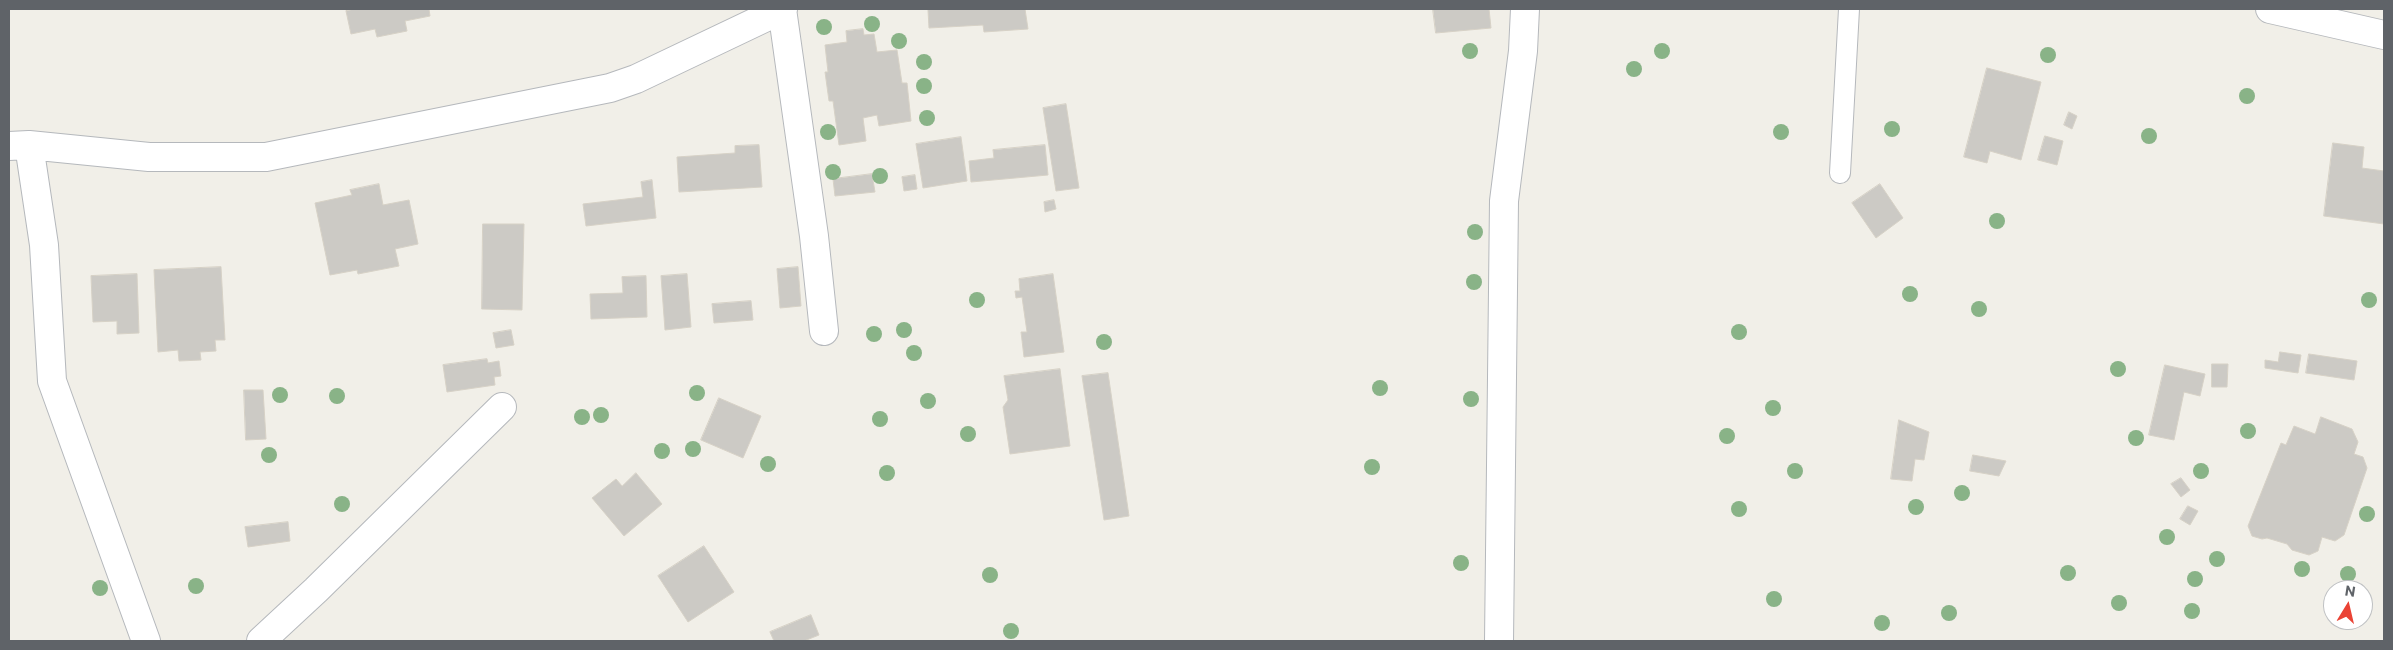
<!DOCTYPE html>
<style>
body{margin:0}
#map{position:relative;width:2393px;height:650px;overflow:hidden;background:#f1efe8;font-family:Commissioner,sans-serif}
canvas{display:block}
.frame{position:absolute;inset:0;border:10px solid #5f6368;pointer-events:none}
.north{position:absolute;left:2323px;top:580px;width:50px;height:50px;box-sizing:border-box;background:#fff;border:1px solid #bfc1c3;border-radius:50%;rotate:9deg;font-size:14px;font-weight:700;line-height:20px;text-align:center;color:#5f6368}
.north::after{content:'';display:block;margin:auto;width:18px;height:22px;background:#ea4335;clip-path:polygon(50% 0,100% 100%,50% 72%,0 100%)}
</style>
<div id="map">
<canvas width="2393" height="650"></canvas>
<div class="frame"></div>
<div class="north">N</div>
</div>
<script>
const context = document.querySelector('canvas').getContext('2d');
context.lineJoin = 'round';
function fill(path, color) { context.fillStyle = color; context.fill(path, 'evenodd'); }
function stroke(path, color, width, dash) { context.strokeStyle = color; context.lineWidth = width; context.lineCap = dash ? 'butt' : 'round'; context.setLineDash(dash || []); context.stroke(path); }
const building = new Path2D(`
 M355,9H429L430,16L405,21L407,31L377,37L375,29L351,34L346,11Z
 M1025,9L1028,29L984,32L983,25L929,28L928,10Z
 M1433,9H1489L1491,28L1436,33Z
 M863,29L864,35L874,34L877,52L897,50L902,83H907L911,121L879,126L877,115L863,118L866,141L839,145L833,101H829L825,72H828L825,45L847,42L846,31Z
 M1987,68L2041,82L2021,160L1990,151L1987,163L1964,157Z
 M1066,104L1079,188L1056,191L1043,108Z
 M2069,112L2077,116L2072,129L2064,125Z
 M2045,136L2063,141L2057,165L2038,160Z
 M961,137L967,181L923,188L916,144Z
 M2333,143L2364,147L2362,168L2384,171V224L2324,216Z
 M759,145L762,187L679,192L677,157L735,153V146Z
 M1045,145L1048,175L971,182L969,161L994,158L993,150Z
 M872,174L875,192L835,196L833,179Z
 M915,175L917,189L904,191L902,177Z
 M652,180L656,218L586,226L583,204L643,197L641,182Z
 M379,184L383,205L409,200L418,244L395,249L399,266L358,274L357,270L330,275L315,203L352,195L350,190Z
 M1880,184L1903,218L1876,238L1852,203Z
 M1054,200L1056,209L1045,212L1044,202Z
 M483,224H524L522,310L482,309Z
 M221,267L225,340H215L216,351L200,352L201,360L179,361L178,350L158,352L154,270Z
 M798,267L801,306L780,308L777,269Z
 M137,274L139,333L117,334V321L93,322L91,276Z
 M687,274L691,327L665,330L661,276Z
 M1053,274L1064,352L1024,357L1021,332H1027L1022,297L1016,298L1015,291H1020L1019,279Z
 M646,276L647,317L591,319L590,294L623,293L622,277Z
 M751,301L753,320L714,323L712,304Z
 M511,330L514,345L496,348L493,333Z
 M2280,352L2301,355L2298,373L2265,368V360L2278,362Z
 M2309,354L2357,361L2354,380L2306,373Z
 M487,359L488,363L499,361L501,376L494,377L495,385L447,392L443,365Z
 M2212,364H2228L2227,387H2212Z
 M2165,365L2205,374L2200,396L2184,392L2174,440L2149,435Z
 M1060,369L1070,446L1010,454L1003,407L1008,400L1004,376Z
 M1108,373L1129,516L1104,520L1082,376Z
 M244,390H263L266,439L246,440Z
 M719,398L761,416L743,458L701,440Z
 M2321,417L2352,429L2358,442L2354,454L2363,457L2367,468L2344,535L2335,541L2322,537L2318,551L2309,555L2292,550L2287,544L2267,538L2262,539L2252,536L2248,526L2281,443L2286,445L2294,426L2315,434Z
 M1899,420L1929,432L1924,460L1915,459L1912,481L1891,479Z
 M1973,455L2006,461L1999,476L1970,471Z
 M636,473L662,504L624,536L592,498L616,479L622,486Z
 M2181,478L2190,490L2181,497L2171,484Z
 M2188,506L2198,511L2190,525L2180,519Z
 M288,522L290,541L248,547L245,527Z
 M704,546L734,592L688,622L658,576Z
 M811,615L819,635L804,641H774L770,632Z`);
const lane = new Path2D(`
 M1840,173L1849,9`);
const street = new Path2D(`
 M782,9L814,236L824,331
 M2270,9L2384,35
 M29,145L44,245L52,381L146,641
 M9,146L29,145L149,157H266L610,88L636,79L783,9
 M261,641L316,590L502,407
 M1499,641L1504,201L1523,51L1525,9`);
const trees = [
 [872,24],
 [824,27],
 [899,41],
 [1470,51],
 [1662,51],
 [2048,55],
 [924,62],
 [1634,69],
 [924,86],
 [2247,96],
 [927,118],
 [1892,129],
 [828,132],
 [1781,132],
 [2149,136],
 [833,172],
 [880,176],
 [1997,221],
 [1475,232],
 [1474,282],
 [1910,294],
 [977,300],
 [2369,300],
 [1979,309],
 [904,330],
 [1739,332],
 [874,334],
 [1104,342],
 [914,353],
 [2118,369],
 [1380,388],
 [697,393],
 [280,395],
 [337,396],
 [1471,399],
 [928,401],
 [1773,408],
 [601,415],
 [582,417],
 [880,419],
 [2248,431],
 [968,434],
 [1727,436],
 [2136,438],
 [693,449],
 [662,451],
 [269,455],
 [768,464],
 [1372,467],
 [1795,471],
 [2201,471],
 [887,473],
 [1962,493],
 [342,504],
 [1916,507],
 [1739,509],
 [2367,514],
 [2167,537],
 [2217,559],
 [1461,563],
 [2302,569],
 [2068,573],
 [2348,574],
 [990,575],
 [2195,579],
 [196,586],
 [100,588],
 [1774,599],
 [2119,603],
 [2192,611],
 [1949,613],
 [1882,623],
 [1011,631]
];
fill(building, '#cccac5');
stroke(building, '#d6d1c6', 1);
stroke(lane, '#b5b8bc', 22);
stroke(street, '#b5b8bc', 30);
stroke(lane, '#fff', 20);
stroke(street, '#fff', 28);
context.fillStyle = '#89b387';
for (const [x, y] of trees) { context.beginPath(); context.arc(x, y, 8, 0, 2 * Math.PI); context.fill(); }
</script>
